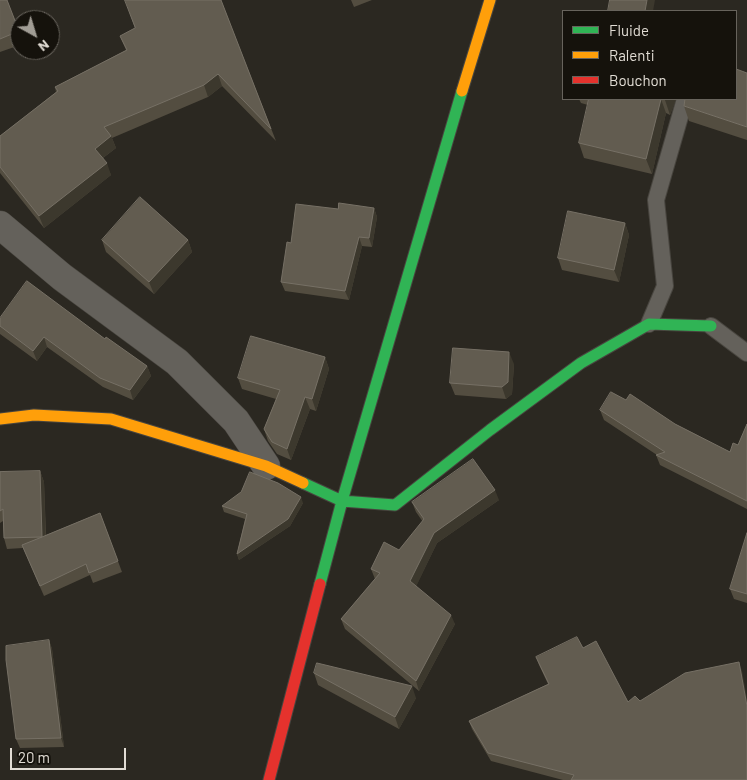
<!DOCTYPE html>
<style>
body{margin:0}
#map{position:relative;width:747px;height:780px;overflow:hidden;background:#2b2821;font-family:Barlow,sans-serif}
canvas{display:block}
.legend{position:absolute;left:562px;top:10px;width:175px;height:90px;box-sizing:border-box;background:#15120c;border:1px solid #67635c;margin:0;padding:6px 9px;list-style:none;font-size:15px;color:#e1dcd4}
.legend li{display:flex;align-items:center;gap:10px;height:25px}
.legend b{width:25px;border:1px solid #67635c}
.north{position:absolute;left:10px;top:10px;width:50px;height:50px;box-sizing:border-box;background:#15120c;border:1px solid #67635c;border-radius:50%;rotate:141deg;font-size:14px;font-weight:700;line-height:20px;text-align:center;color:#e1dcd4}
.north::after{content:'';display:block;margin:auto;width:18px;height:22px;background:#a19d95;clip-path:polygon(50% 0,100% 100%,50% 72%,0 100%)}
.scale{position:absolute;left:10px;top:748px;width:116px;height:22px;box-sizing:border-box;border:2px solid #e1dcd4;border-top:0;padding-left:6px;font-size:15px;line-height:18px;white-space:nowrap;color:#e1dcd4;-webkit-text-stroke:4px #15120c;paint-order:stroke}
</style>
<div id="map">
<canvas width="747" height="780"></canvas>
<ul class="legend">
<li><b style="height:6px;background:#30b455"></b>Fluide</li>
<li><b style="height:6px;background:#ff9f0a"></b>Ralenti</li>
<li><b style="height:6px;background:#e5322d"></b>Bouchon</li>
</ul>
<div class="north">N</div>
<div class="scale">20 m</div>
</div>
<script>
const context = document.querySelector('canvas').getContext('2d');
context.lineJoin = 'round';
function stroke(path, color, width, dash) { context.strokeStyle = color; context.lineWidth = width; context.lineCap = dash ? 'butt' : 'round'; context.setLineDash(dash || []); context.stroke(path); }
function fill(path, color) { context.fillStyle = color; context.fill(path, 'evenodd'); }
const lane = new Path2D(`
 M649,324L665,286L656,200L685,99
 M711,326L747,353`);
const street = new Path2D(`
 M0,225L62,277L177,362L236,421L266,466`);
const fast = new Path2D(`
 M303,483L342,501L395,505L490,430L581,363L649,324L711,326
 M320,584L342,501L462,91`);
const slow = new Path2D(`
 M462,91L490,0
 M0,419L34,415L111,419L266,466L303,483`);
const jam = new Path2D(`
 M269,780L320,584`);
const wall = new Path2D(`
 M0,0H7L20,34V45L0,52Z
 M221,0L276,141L222,86L208,97L112,138L116,148L103,158L111,175L44,228L0,173V136L56,92L55,87L126,50L120,36Z
 M351,0H372L354,7Z
 M747,73V140L689,121L684,106Z
 M579,99H676L670,115L666,113L652,174L584,158L579,143L588,105L581,103Z
 M374,208L377,217L372,247L362,246L349,300L285,291L281,282L291,243Z
 M625,223L629,235L619,282L562,270L558,258Z
 M102,240H188L192,252L154,294L106,252Z
 M0,318L105,339L147,366L151,376L133,400L103,387L47,347L37,361L0,334Z
 M325,357L329,369L316,411L310,409L291,460L277,454L268,441L264,429L276,399L242,389L238,378Z
 M514,364L512,394L506,399L455,395L450,383Z
 M600,410L675,424L730,452L738,445L747,424V509L660,465L656,455H657L604,420Z
 M40,471L44,482L46,535L100,513L122,572L93,583L90,575L44,596L23,548L7,549L4,538L3,521L0,523V472Z
 M499,500L437,543L416,586L455,624L419,691L345,629L341,619L375,579L371,569L399,550L423,522L416,512L412,502Z
 M303,503L290,526L239,560L237,554L245,519L224,512L222,506Z
 M747,533V603L734,599L730,589Z
 M49,640L52,649L64,747L20,748L16,739Z
 M583,648L628,702L640,701L742,671L747,780H563L491,761L472,729L469,721L548,684L539,665L536,657Z
 M314,673L416,698L399,729L318,685Z`);
const shadedWall = new Path2D(`
 M647,0H655L653,11H645Z
 M218,74L222,86L208,97L204,85Z
 M661,99L666,113L652,174L646,159Z
 M665,99H676L670,115L665,100Z
 M111,136L116,148L100,160L95,149Z
 M107,163L111,175L44,228L39,216Z
 M374,208L377,217L372,247L369,238Z
 M625,223L629,235L619,282L614,270Z
 M359,237L362,246L349,300L345,291Z
 M188,240L192,252L154,294L149,282Z
 M44,337L47,347L37,361L33,351Z
 M509,352L514,364L512,394L506,399L502,387Z
 M325,357L329,369L316,411L312,399Z
 M147,366L151,376L133,400L130,390Z
 M305,397L310,409L291,460L287,449Z
 M40,471L44,482L46,547L42,537Z
 M495,490L499,500L437,543L414,591L410,581L434,533Z
 M301,497L303,503L290,526L239,560L237,554Z
 M451,615L455,624L419,691L416,681Z
 M49,640L52,649L64,747L61,738Z
 M739,662L742,671L747,699V706Z
 M412,686L416,698L399,729L395,717Z`);
const building = new Path2D(`
 M0,0H7L19,31L0,39Z
 M125,0H221L271,129L218,74L204,85L104,127L111,136L95,149L107,163L39,216L0,167V136L58,91L55,87L127,50L120,36L135,28Z
 M610,0H647L645,11H608Z
 M736,69L747,73V127L684,106L685,99H736Z
 M589,99H661L646,159L579,143Z
 M140,197L188,240L149,282L102,240Z
 M339,203L374,208L369,238L359,237L345,291L281,282L287,242L291,243L296,204L338,209Z
 M568,211L625,223L614,270L558,258Z
 M27,281L105,339L106,337L147,366L130,390L100,378L44,337L33,351L0,326V318Z
 M251,336L325,357L312,399L305,397L287,449L272,442L264,429L280,390L238,378Z
 M453,348L509,352L508,382L502,387L450,383Z
 M611,392L626,400L630,394L675,424L730,452L733,443L738,445L747,424V501L656,455L665,452L600,410Z
 M473,459L495,490L434,533L410,581L451,615L416,681L341,619L380,573L371,569L384,542L399,550L424,519L412,502Z
 M40,471L42,537L100,513L118,561L89,573L86,564L40,586L22,545L42,537L4,538L3,509L0,511V472Z
 M250,472L278,483L301,497L288,519L237,554L247,514L222,506L241,492Z
 M747,533V594L730,589Z
 M577,637L583,648L596,641L628,702L635,696L640,701L685,673L739,662L747,706V780H571L574,775L488,753L469,721L549,684L536,657Z
 M49,640L61,738L16,739L6,660V646Z
 M317,663L412,686L395,717L314,673Z`);
stroke(lane, '#48453f', 18);
stroke(street, '#48453f', 29);
stroke(fast, '#48453f', 13);
stroke(slow, '#48453f', 13);
stroke(jam, '#48453f', 13);
stroke(lane, '#64615b', 16);
stroke(street, '#64615b', 28);
stroke(fast, '#30b455', 11);
stroke(slow, '#ff9f0a', 11);
stroke(jam, '#e5322d', 11);
fill(wall, '#534d40');
fill(shadedWall, '#3c382d');
fill(building, '#625c50');
stroke(building, '#767065', 1);
</script>
